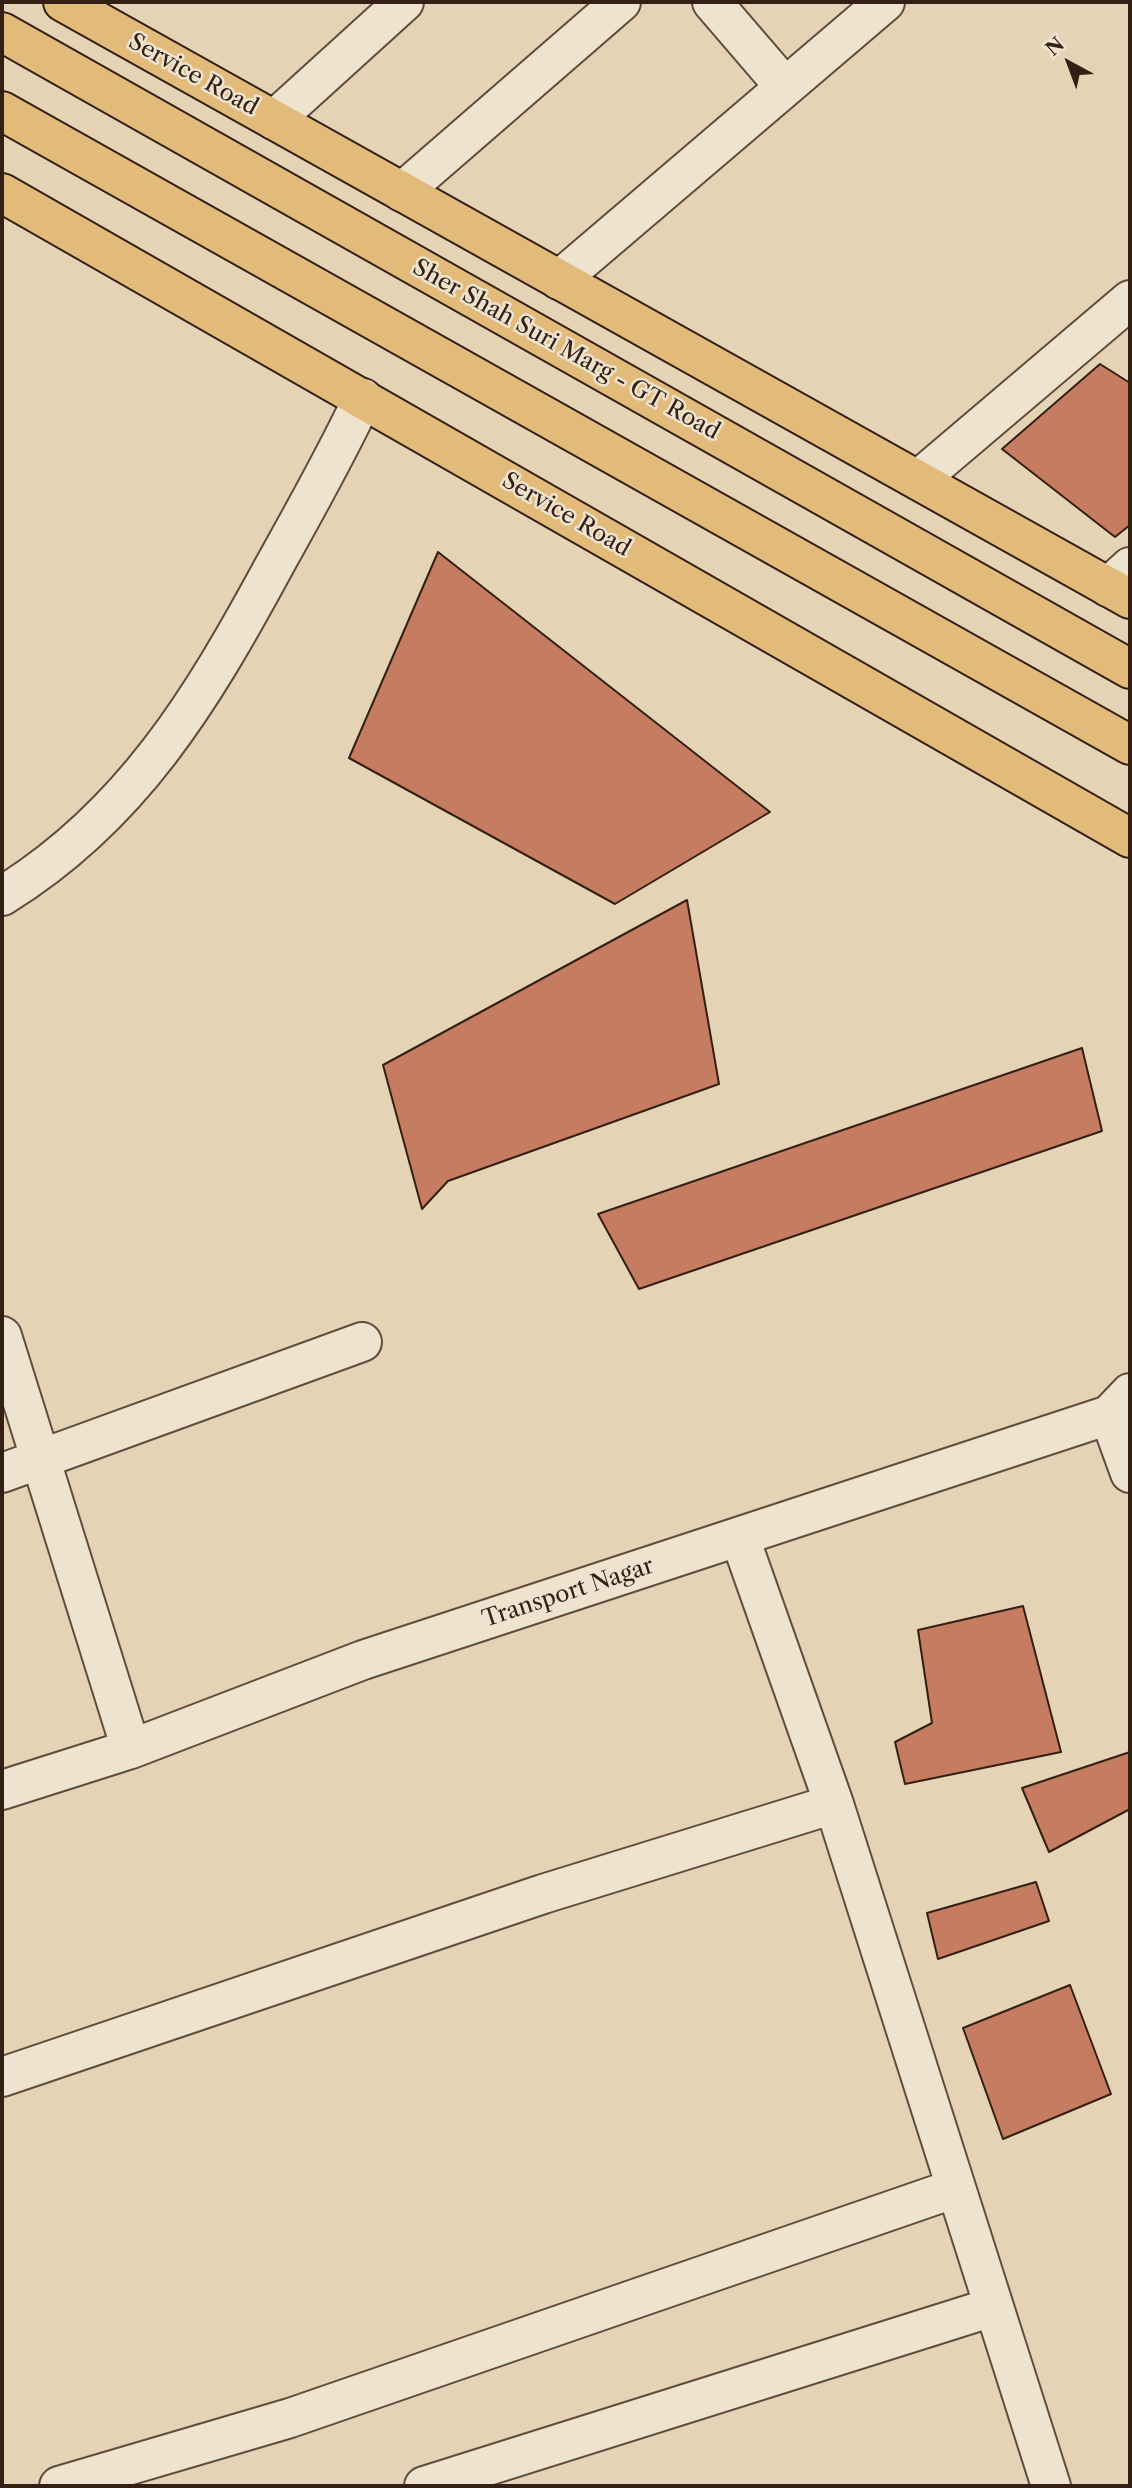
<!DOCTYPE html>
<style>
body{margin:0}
#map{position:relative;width:1132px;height:2488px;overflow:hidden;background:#e4d4b5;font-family:"Libre Caslon Text",serif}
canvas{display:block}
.frame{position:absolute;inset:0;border:4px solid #331f14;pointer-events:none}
.north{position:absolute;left:1034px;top:28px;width:70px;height:70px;-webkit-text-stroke:5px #ede3cf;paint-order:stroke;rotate:319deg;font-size:19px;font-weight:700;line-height:28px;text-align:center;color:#331f14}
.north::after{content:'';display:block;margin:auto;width:24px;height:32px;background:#331f14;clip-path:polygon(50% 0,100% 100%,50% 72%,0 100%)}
</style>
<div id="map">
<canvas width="1132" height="2488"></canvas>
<div class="frame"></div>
<div class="north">N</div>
</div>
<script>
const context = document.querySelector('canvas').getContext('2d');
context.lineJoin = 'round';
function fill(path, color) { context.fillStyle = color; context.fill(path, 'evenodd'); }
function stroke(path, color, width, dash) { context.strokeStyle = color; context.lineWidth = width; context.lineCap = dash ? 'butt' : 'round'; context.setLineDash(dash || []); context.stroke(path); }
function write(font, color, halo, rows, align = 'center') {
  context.font = font + ' "Libre Caslon Text",serif'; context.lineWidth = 5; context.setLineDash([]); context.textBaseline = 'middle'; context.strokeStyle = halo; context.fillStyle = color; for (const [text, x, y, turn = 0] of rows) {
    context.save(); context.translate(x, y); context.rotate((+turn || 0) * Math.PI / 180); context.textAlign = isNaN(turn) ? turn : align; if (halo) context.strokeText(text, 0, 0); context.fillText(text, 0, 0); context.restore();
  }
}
const building = new Path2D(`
 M1100,364L1130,383V525L1115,537L1002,449Z
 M438,552L770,812L615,904L349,758Z
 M687,900L719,1084L448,1181L422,1209L383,1065Z
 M1082,1048L1102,1131L639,1289L598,1214Z
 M1023,1606L1061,1752L905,1784L895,1742L932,1723L918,1630Z
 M1130,1752V1809L1049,1852L1022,1788Z
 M1036,1882L1049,1921L938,1959L927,1913Z
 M1070,1985L1111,2094L1003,2139L963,2028Z`);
const minor = new Path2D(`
 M712,2L785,87
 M274,120L404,2
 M402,192L621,2
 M559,280L885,2
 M918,480L1130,300
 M1108,587L1130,567
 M2,896C132,816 202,699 273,568C304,512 336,456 363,398
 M2,1336L131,1749
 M1109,1415L1130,1473
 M2,1473L362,1342
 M740,1538L834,1804L1051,2486
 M2,1790L131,1749L363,1660L1109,1415L1130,1393
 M2,2077L543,1894L834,1804
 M59,2486L290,2418L956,2188
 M424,2486L993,2307`);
const major = new Path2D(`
 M63,2L1130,599
 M2,193L1130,838`);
const highway = new Path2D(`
 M2,32L1130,669
 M2,111L1130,745`);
const streetNames = [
 ["Service Road",193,75,29],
 ["Sher Shah Suri Marg - GT Road",566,350,29],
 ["Service Road",566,515,30],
 ["Transport Nagar",568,1593,-18]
];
fill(building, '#c67c60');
stroke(building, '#331f14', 2);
stroke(minor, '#5f4c3c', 42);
stroke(major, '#331f14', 42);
stroke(highway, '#331f14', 42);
stroke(minor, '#ede3cf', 38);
stroke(major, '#e2ba7a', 38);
stroke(highway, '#e2ba7a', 38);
write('23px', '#331f14', '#ede3cf', streetNames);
</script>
